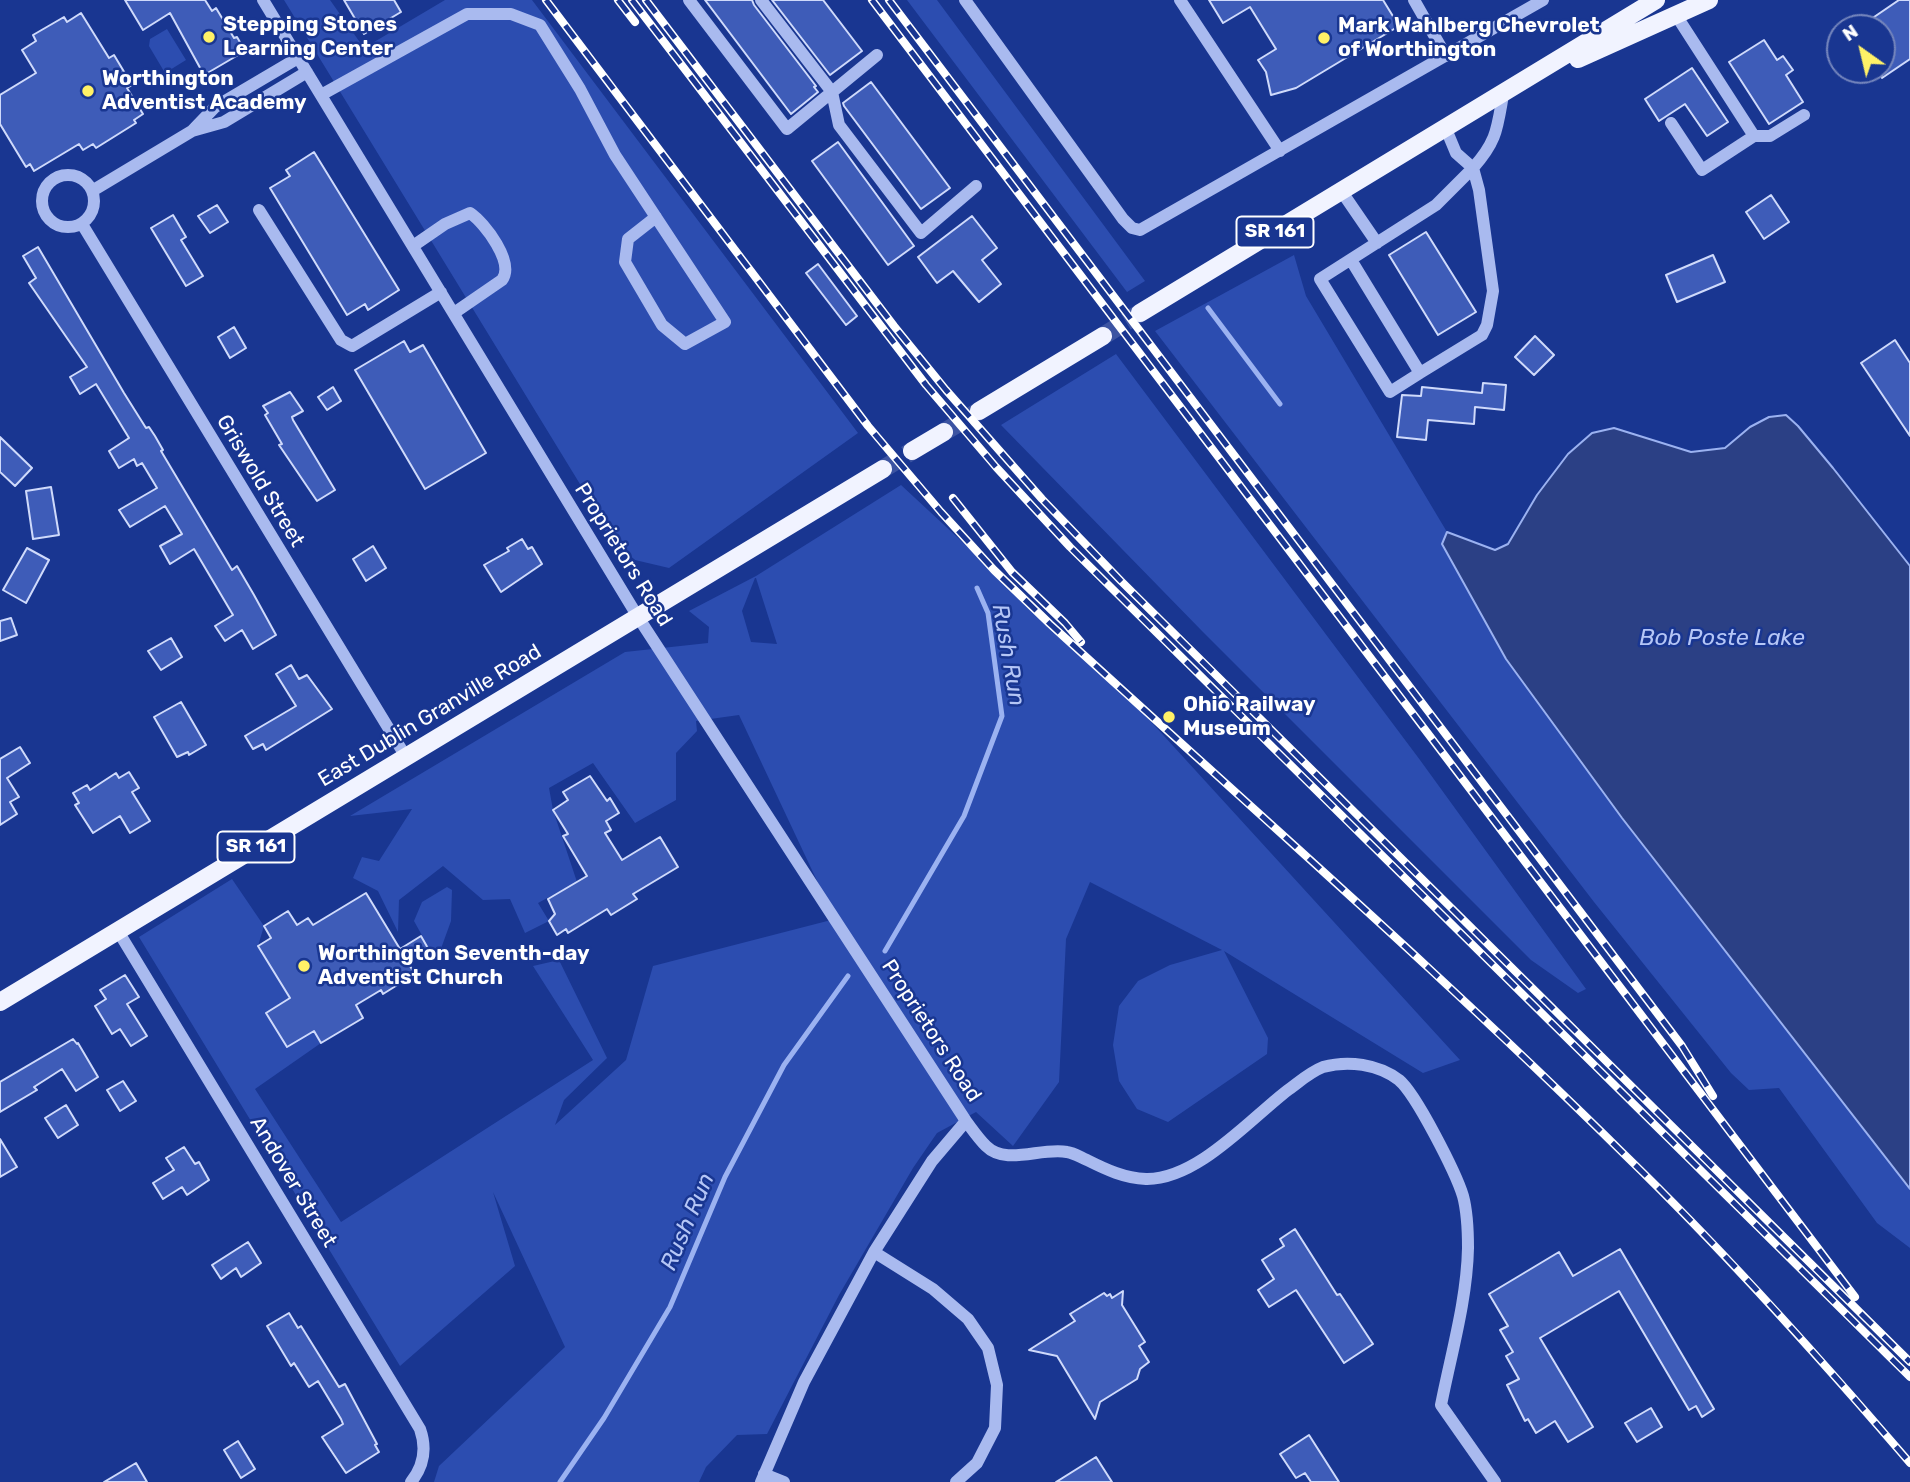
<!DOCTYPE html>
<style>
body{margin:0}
#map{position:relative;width:1910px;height:1482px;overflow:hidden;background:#193691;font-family:Rubik,sans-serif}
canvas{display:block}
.north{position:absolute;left:1826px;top:14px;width:70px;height:70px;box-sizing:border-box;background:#193691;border:2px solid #7586bd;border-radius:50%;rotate:326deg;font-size:19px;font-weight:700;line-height:28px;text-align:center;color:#fff}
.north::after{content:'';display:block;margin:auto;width:24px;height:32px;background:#fff167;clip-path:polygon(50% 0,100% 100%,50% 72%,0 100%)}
</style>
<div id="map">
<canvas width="1910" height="1482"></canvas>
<div class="north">N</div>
</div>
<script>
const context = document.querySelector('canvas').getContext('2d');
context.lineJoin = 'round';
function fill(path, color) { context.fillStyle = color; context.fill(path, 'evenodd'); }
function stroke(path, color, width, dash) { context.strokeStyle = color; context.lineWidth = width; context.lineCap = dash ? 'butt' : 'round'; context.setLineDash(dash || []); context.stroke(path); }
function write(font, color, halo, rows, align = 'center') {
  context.font = font + ' Rubik,sans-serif'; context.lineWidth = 5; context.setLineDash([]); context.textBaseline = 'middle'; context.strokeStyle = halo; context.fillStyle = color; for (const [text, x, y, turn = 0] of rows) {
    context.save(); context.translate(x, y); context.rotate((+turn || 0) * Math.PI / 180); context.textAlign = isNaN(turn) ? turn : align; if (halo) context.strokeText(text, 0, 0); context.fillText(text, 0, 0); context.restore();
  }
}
const green = new Path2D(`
 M284,0H330L364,48L445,0H532L858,433L669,568L635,560L608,536L583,489Z
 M907,0H937L1145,281L1127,292Z
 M167,29L186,60L165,73L149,46L150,39Z
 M1294,255L1306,296L1447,532L1443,544L1506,659L1622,818L1910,1189V1248L1877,1223L1779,1088L1749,1090L1731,1073L1594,902L1155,331Z
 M1116,354L1420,760L1586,989L1578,993L1531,960L1202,631L1001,425Z
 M901,485L1122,690L1460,1060L1423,1073L1224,951L1268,1038L1267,1054L1168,1122L1137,1109L1119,1081L1113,1045L1119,1006L1138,981L1170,965L1222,950L1090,882L1066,939L1059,1082L1013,1146L976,1112L937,1133L913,1168L839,1295L767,1434L737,1435L706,1467L699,1482H434L439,1466L565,1347L493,1192L515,1266L400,1366L139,937L232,879L264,926L258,946L290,998L266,1013L287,1047L314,1031L321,1043L255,1089L341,1222L593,1060L533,966L559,960L607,1058L564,1100L555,1125L626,1060L653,966L835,919L739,715L696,721L697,731L676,753V800L635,823L593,763L549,788L553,810L577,882L538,903L549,921L525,933L510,899L483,900L443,866L399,900L398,932L378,891L353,878L362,857L379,861L412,809L350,816L625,652L708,643L709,627L689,611L756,576ZM755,578H756L777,644L751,642L742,611Z
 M447,887L452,890L451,921L439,954L434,957L414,921L422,902Z`);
const water = new Path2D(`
 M1786,415L1798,426L1833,468L1910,566V1189L1622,818L1506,659L1442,544L1447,532L1495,550L1508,544L1537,495L1568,454L1592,433L1614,428L1691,452L1725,448L1750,427L1769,417Z`);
const stream = new Path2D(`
 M1208,308L1280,404
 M885,951L964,816L1002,716L988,613L977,588
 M560,1482L604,1418L670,1307L725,1177L784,1065L848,976`);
const building = new Path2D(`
 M125,0H205L212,11L216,8L234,38L237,37L245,51L204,75L170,13L143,30Z
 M344,0H394L401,12L364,34Z
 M705,0H752L754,5L816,86L814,87L818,92L791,114Z
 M772,0H823L862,51L830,75Z
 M1209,0H1383L1399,26L1296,88L1271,95L1266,72L1258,60L1276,49L1250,7L1223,23Z
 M1899,0H1910V59L1882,78V28H1858Z
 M81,13L109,58L114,55L132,85L127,88L143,114L134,120L136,123L96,148L93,144L83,150L79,144L34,171L30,164L26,167L0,124V95L36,73L22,50L36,41L33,35L64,17L67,22Z
 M1764,40L1777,60L1783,56L1793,70L1786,75L1803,102L1769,124L1729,62Z
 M1692,68L1728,122L1707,136L1685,104L1659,121L1645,99Z
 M871,82L950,188L921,209L844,106L843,103Z
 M838,142L914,246L888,265L812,161Z
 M314,152L399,290L368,310L365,304L347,315L270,188L290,176L286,170Z
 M1771,195L1789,222L1764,239L1746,212Z
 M217,205L228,222L210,233L198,216Z
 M173,215L186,237L181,240L203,276L186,286L151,228Z
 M972,216L997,248L982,260L1001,284L979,302L953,271L937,283L918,257Z
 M1426,232L1476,312L1438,335L1389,255Z
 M38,247L124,393L146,428L149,427L155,436L163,450L161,451L232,570L237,566L254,595L276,635L253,649L242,630L225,641L215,626L233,615L194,549L170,564L160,546L182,534L165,506L130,527L119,510L157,488L142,463L137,466L134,459L119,468L109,451L129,438L96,384L80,394L70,377L87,367L29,283L36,278L23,256Z
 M1713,255L1725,282L1677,302L1666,275Z
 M818,264L857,316L846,325L806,273Z
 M234,327L246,348L230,358L218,337Z
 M1535,336L1554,355L1534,375L1515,357Z
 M1895,340L1910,363V436L1861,363Z
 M404,341L410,352L423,345L486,453L425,489L355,370Z
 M1483,383L1506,385L1504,410L1475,407L1474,424L1428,420L1426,440L1397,437L1402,395L1421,396L1422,387L1482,393Z
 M333,387L341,401L327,410L318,397Z
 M290,392L303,411L292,417L293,420L335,490L317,501L279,445L282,444L265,415L268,413L263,406Z
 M0,437L32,468L15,486L0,472Z
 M51,487L59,535L33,539L26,491Z
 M522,539L528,549L532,547L542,564L501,592L484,565L509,551L507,548Z
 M373,546L386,568L366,581L353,559Z
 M27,548L49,560L26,603L3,590Z
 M11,618L17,635L0,641V621Z
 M171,638L182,657L161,670L148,651Z
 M291,665L299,679L307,675L332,709L266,750L263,744L253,749L245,736L296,706L276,674Z
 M181,702L206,745L189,755L188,752L177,757L154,717Z
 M20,747L30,763L7,778L19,797L10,802L17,814L0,825V759Z
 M129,772L139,788L132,792L150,821L130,833L120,816L93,833L75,805L79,803L73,793L87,785L90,790L116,773L119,778Z
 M590,776L607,801L610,798L619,813L606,821L611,830L605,833L622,860L660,837L678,867L633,894L637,899L611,915L607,909L568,933L566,929L557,935L549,921L555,914L548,899L587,876L563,836L568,834L553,810L568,800L563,792Z
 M366,893L400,949L421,936L429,950L408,963L415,974L383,994L381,990L356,1005L363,1018L321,1043L314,1031L287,1047L266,1013L290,998L258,946L271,938L264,926L288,911L297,925L308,918L313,925Z
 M125,975L139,997L127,1004L147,1036L131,1046L120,1029L112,1034L95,1006L106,999L100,990Z
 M73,1039L77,1044L78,1043L98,1077L76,1091L62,1069L34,1087L37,1090L0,1112V1082Z
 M123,1081L136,1101L120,1111L107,1090Z
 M66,1105L78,1125L58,1138L45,1118Z
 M0,1139L17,1167L0,1177Z
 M184,1147L195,1164L199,1162L209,1180L187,1195L182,1187L163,1199L153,1183L174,1170L166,1158Z
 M1295,1229L1337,1295L1340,1294L1373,1344L1344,1363L1296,1290L1269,1307L1258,1290L1274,1279L1262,1260L1284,1246L1280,1239Z
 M248,1242L261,1263L241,1277L236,1268L221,1279L212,1265Z
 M1620,1249L1714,1409L1702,1417L1696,1406L1689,1410L1619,1291L1540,1338L1593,1427L1568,1442L1555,1421L1536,1433L1528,1419L1525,1421L1507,1385L1519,1379L1506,1356L1513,1352L1500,1330L1508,1326L1489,1294L1559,1252L1573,1276Z
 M1123,1291L1122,1305L1145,1342L1139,1346L1149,1362L1140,1369L1137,1379L1100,1402L1095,1419L1057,1356L1029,1350L1075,1321L1070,1314L1104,1293L1107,1296L1110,1294L1112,1298Z
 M289,1313L298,1328L301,1326L339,1387L345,1384L377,1444L375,1445L379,1452L346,1473L322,1437L343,1424L341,1419L318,1381L309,1387L294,1363L291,1366L267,1326Z
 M1651,1408L1662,1427L1637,1442L1625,1423Z
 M1309,1435L1339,1482H1311L1305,1473L1296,1478L1280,1454Z
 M238,1441L255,1469L241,1478L224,1450Z
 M1096,1457L1112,1482H1056Z
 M136,1463L147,1482H104Z`);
const majorTunnel = new Path2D(`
 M1103,336L1140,313
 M944,432L979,411
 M883,469L912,451`);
const minor = new Path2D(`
 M263,0L638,617L966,1121C972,1129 978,1138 986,1146C1006,1166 1041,1147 1067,1152C1074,1153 1080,1157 1087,1160C1107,1170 1124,1178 1146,1179C1197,1180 1250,1119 1288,1090C1299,1082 1310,1072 1323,1067C1348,1060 1378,1064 1399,1080C1416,1094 1456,1173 1463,1196C1467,1211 1468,1232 1468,1248C1467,1300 1451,1354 1441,1405L1495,1482
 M689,0L787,129L877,55
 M761,0L832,92L839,125L921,233L976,186
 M965,0L1123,219L1132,228L1140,230L1543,0
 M1180,0L1280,151
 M1414,0L1446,56
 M321,95L467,14H511L540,25L580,89L615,155L725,322L685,344L662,325L625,262L628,239L656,217
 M1671,123L1702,170L1754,136L1676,15
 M1446,129L1456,153L1473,168C1497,141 1497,129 1503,95
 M192,131L224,122L307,72
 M1754,136H1770L1804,115
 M42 201a26 26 0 1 1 52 0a26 26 0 1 1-52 0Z
 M92,191L192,131L215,107L298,58
 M1342,192L1377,243
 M259,210L341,340L352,346L441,292
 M82,224L406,757
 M413,246L445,224L470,213C485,223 515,263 502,280L454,313
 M1351,260L1420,373L1390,392L1320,279L1436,205L1473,168L1479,190L1493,291L1487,325L1482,335L1420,373
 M118,931L420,1429C427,1449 424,1466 411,1482
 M874,1252L933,1289L968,1319L988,1348L997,1385L995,1428L977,1463L956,1482
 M764,1474L784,1482
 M761,1482L804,1382L874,1252L932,1161L966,1121`);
const major = new Path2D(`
 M1578,59L1709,0
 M1140,313L1656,0
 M979,411L1103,336
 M912,451L944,432
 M0,1002L883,469`);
const rail = new Path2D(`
 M546,0L868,426L941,512L994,570L1050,624C1243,801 1441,973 1627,1157C1727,1254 1820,1358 1910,1463
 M618,0L635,22
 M632,0L926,385L996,467L1070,547L1910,1377
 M646,0L894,326L946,390L1042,499L1121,581L1910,1362
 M872,0L1855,1297
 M889,0L1629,976L1682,1046L1713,1096
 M953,498L1012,572L1065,623L1081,642`);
const markers = [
 [209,37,7,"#fff167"],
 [1324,38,7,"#fff167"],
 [88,91,7,"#fff167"],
 [1169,717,7,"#fff167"],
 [304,966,7,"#fff167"]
];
const shields = [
 [1275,232,77],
 [256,847,77]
];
const shieldNames = [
 ["SR 161",1275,232],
 ["SR 161",256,847]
];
const poiNames = [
 ["Stepping Stones",223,25],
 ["Learning Center",223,49],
 ["Mark Wahlberg Chevrolet",1338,26],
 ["of Worthington",1338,50],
 ["Worthington",102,79],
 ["Adventist Academy",102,103],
 ["Ohio Railway",1183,705],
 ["Museum",1183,729],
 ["Worthington Seventh-day",318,954],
 ["Adventist Church",318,978]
];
const streetNames = [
 ["Griswold Street",260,481,59],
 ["Proprietors Road",623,555,58],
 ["East Dublin Granville Road",430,716,-31],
 ["Proprietors Road",931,1031,57],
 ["Andover Street",293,1182,59]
];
const waterNames = [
 ["Bob Poste Lake",1722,638],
 ["Rush Run",1008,655,80],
 ["Rush Run",688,1222,-67]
];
fill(green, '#2c4db0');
fill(water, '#2b4085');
stroke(water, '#9bb2f1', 2);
stroke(stream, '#9bb2f1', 5);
fill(building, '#3e5cb8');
stroke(building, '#cfdafb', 2);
stroke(majorTunnel, '#3c54a2', 18, [18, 9]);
stroke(minor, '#a9baef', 12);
stroke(major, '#f1f3ff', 18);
stroke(rail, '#fff', 8);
stroke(rail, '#193691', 5, [16]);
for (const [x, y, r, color] of markers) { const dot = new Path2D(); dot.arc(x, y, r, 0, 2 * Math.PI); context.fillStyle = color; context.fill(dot); stroke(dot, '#193691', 2.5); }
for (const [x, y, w] of shields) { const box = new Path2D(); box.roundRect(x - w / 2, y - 15.5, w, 31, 5); context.fillStyle = '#193691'; context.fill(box); stroke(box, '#fff', 2); }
write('bold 19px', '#fff', null, shieldNames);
write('bold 21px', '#fff', '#193691', poiNames, 'left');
write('21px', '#fff', '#193691', streetNames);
write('italic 23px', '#b5c6f6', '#193691', waterNames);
</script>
